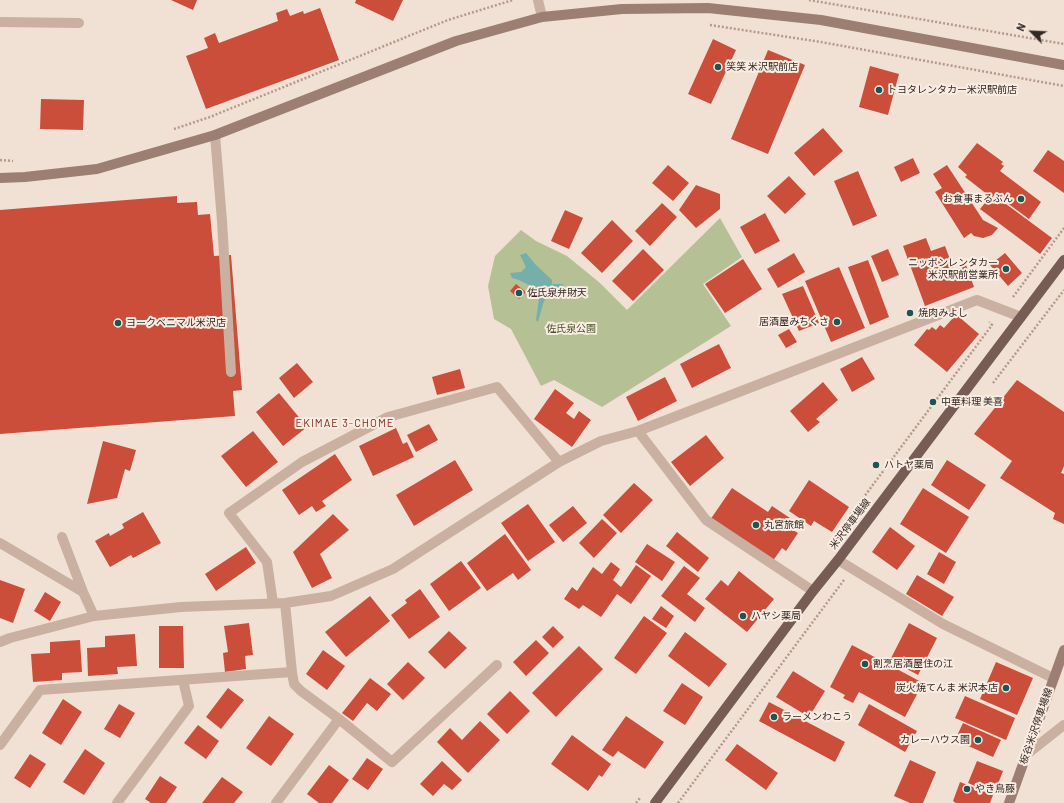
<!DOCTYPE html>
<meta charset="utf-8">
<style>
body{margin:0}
#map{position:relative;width:1064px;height:803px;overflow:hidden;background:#f1e1d5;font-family:Barlow,sans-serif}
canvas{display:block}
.north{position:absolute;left:1012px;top:12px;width:40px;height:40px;-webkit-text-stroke:3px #f9ece2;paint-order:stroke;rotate:294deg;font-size:11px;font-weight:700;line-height:16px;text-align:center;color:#332824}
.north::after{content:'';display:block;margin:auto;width:14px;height:18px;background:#332824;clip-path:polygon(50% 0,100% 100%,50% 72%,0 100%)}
</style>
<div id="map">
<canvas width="1064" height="803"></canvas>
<div class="north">N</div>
</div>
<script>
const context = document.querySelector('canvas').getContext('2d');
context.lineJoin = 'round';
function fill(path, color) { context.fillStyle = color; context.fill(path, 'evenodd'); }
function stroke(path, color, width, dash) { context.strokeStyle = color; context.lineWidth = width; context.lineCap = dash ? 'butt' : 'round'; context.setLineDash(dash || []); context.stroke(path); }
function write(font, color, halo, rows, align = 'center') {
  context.font = font + ' Barlow,"Noto Sans JP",sans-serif'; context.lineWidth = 4; context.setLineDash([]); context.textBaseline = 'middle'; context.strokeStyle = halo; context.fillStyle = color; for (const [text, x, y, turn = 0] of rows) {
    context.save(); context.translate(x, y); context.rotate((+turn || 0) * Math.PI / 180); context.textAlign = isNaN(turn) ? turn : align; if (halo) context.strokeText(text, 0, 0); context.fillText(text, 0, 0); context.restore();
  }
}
const green = new Path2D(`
 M720,218L742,257L703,284L731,326L602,407L554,380L541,386L511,329L494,319L488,286L495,256L521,230L536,241L567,256L600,283L627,310Z`);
const water = new Path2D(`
 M526,253L535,264L552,280V284H564L561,287L550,288L543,304L538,322L536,320L539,299L542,292L519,280L512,278L510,273L521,272L526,267L520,255Z`);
const building = new Path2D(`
 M171,0H197L193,10Z
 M356,0H403L393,21L355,3Z
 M320,8L339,60L206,109L186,56L208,48L204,38L215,33L219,43L278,21L276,13L287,9L290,16L303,11L304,14Z
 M713,39L736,50L711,104L688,94Z
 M768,50L805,65L768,154L731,139Z
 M870,66L899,74L888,115L859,107Z
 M41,99L84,100L83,130L40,129Z
 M823,128L843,151L814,176L794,153Z
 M977,143L1003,162L1001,164L1004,166L1000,171L1041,202L1029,219L995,194L992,198L965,177L967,175L958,167Z
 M1048,150L1064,161V193L1033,171Z
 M913,158L920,173L901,182L894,167Z
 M668,165L689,183L673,201L652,183Z
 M947,165L983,220L998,228L992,235L983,238L974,236L971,233L964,238L935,192L942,188L933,174Z
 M858,171L877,216L853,226L834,181Z
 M789,176L806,194L785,214L767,196Z
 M696,185L720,194V209L696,228L679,210Z
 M177,196V203L197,202L198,215L210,214L214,256L231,255L242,390L233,391L235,416L0,434V210Z
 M989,198L1006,204L1052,238L1040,254L980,209Z
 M662,203L677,217L650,246L635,231Z
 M565,210L583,218L569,249L551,241Z
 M765,213L780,241L755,254L740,227Z
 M612,220L633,241L602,273L581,253Z
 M926,238L931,251L945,246L954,270L966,265L974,287L925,306L903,246Z
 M643,249L664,270L633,301L612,281Z
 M888,249L899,275L882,282L871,256Z
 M794,253L805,272L778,288L767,269Z
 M1005,253L1022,273L1008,286L990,265Z
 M743,259L762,289L725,313L705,284Z
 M868,260L889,317L870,325L848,267Z
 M839,267L865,328L831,342L805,281Z
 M516,284L526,292L519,299L510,291Z
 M803,286L819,323L799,331L782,294Z
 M958,316L979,334L947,372L914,345L927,329L929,330L932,327L936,330L940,325L944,328L953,318Z
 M789,329L797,342L786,348L778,335Z
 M719,344L731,368L692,388L680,364Z
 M862,357L875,379L852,392L840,369Z
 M297,363L313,382L294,398L279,378Z
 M460,369L465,388L437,395L432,377Z
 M665,377L677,401L638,421L626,397Z
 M1017,380L1064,412V466L1061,473L1064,474V524L1053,519L1055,513L1000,478L1012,461L974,434Z
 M823,382L838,400L816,419L820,422L808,432L790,411Z
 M555,389L574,403L566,413L574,419L579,411L591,420L572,447L534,419Z
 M279,393L307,427L283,446L256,412Z
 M429,424L438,440L416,452L407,435Z
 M396,428L403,444L407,442L414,457L373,476L359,446Z
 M253,431L278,462L246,487L221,456Z
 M706,435L724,458L690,486L671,462Z
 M103,441L136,450L130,471L125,469L117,498L87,504Z
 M335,454L352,480L322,501L326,506L316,512L312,506L299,515L282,490Z
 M455,460L473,490L414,526L396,495Z
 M947,460L986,485L969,510L931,485Z
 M809,480L849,507L832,532L814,521L811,526L789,511Z
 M634,483L653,500L621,533L603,515Z
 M732,488L768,512L772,506L796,522L791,529L798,533L786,551L782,548L772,562L710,520Z
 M923,488L969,517L946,553L900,524Z
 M528,504L555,542L528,561L501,523Z
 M573,506L587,523L563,542L549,525Z
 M143,512L161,543L133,558L131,555L110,567L95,541L109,533L110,536L124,528L122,524Z
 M333,514L349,530L320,554L332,578L312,588L293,552Z
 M602,519L617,533L594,558L579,543Z
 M890,527L915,546L897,570L872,552Z
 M677,532L709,558L698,572L666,546Z
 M505,534L531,570L518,580L513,573L487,591L467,563Z
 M647,544L675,562L662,581L635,562Z
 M246,547L256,563L216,591L205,574Z
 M939,552L956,562L944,584L927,574Z
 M461,561L481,588L449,611L430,584Z
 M611,562L620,569L613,580L621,587L636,565L651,576L631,604L617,594L601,617L583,605L579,609L564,599L572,587L577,591L593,567L602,574Z
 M684,566L700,578L687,594L705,608L695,622L661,596Z
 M739,571L774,599L747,632L705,599L721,580L728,586Z
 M917,575L954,597L942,616L906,594Z
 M0,580L25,589L13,623L0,618Z
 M420,589L440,617L409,639L391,615L407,603L405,600Z
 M45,592L61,602L50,621L34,611Z
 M370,596L390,621L346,657L325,632Z
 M661,606L674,616L666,628L652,619Z
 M644,616L667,633L636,674L614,658Z
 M249,623L253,655L245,656L246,669L225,672L223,653L228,652L224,626Z
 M909,623L937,638L918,675L890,660Z
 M159,626H183L184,668H159Z
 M553,626L564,637L553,648L542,637Z
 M449,631L467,648L445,669L428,652Z
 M685,632L727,664L709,687L668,656Z
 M135,634L137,666L117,667L118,674L88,676L87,648L105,647V636Z
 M80,640L82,672L62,673V680L33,682L31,654L50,653V642Z
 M536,640L549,653L526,676L513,662Z
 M852,645L923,683L905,717L859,692L853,703L843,698L845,695L830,687Z
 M579,646L603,669L556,717L532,693Z
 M323,650L345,666L327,690L306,674Z
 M408,662L425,678L403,700L387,684Z
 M996,662L1033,678L1017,715L980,699Z
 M793,671L825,691L809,717L776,697Z
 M370,678L391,694L377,711L367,703L353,721L342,713Z
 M682,683L703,697L685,725L663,711Z
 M228,688L244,700L221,729L206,717Z
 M510,691L530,711L507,734L487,714Z
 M965,696L1015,718L1006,740L955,718Z
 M63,699L82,712L61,745L42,733Z
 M769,702L845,742L835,762L759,721Z
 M119,704L135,713L120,738L104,729Z
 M869,704L917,731L905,752L858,725Z
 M269,716L294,734L271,766L246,748Z
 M626,716L664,742L645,769L618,751L613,757L602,750Z
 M480,721L500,740L468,773L437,742L450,728L462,740Z
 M963,723L1001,740L993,757L955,740Z
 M198,725L219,741L206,759L184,743Z
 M572,735L611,764L602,777L599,775L588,791L551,764Z
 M737,744L778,773L766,790L725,760Z
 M85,749L105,763L84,795L63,782Z
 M30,754L46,764L30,788L14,778Z
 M367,758L383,769L368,790L352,779Z
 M910,760L936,772L923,803H910L894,796Z
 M442,761L462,780L452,790L444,784L433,796L420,784Z
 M977,761L1003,771L994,794L968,783Z
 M329,765L349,780L332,803H319L307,794Z
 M160,776L177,787L166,803H151L145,799Z
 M222,777L243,792L234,803H202Z
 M960,782L993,795L990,803H956L953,801Z`);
const path = new Path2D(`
 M809,0L1064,44
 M710,25L821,42L1064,86
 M174,129L210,117L448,20L513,0
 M0,160L13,161
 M1013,297L1064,228
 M993,383L1064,290
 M846,521L992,325L989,322
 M636,803L640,798
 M678,803L844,580`);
const lane = new Path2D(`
 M215,135L222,221L231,372
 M62,537L83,592L94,616
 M0,543L83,592`);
const street = new Path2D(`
 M538,0L542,17
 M0,22L79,23
 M638,431L706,520L813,591
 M838,560L943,624L1053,678
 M273,603L267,562L229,513L302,462L388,417L497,387L559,462
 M285,603L292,672
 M0,642L10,638L94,616L181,607L285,603L331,596L393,569L559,462L601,441L638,431L977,300L1021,317
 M0,745L40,690L292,672L294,684L301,691L339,719L392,762L497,665
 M1027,754L1064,725
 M117,803L189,706L183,680
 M276,803L339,719`);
const secondary = new Path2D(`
 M0,178L25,177L97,169L215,135L456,41L542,17L622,9L708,8L821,20L1064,65
 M1009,803L1064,650`);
const primary = new Path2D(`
 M655,803L813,591L838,560L1064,260`);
const markers = [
 [718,67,4,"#195654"],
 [879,90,4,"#195654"],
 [1021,199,4,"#195654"],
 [1006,269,4,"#195654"],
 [519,293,4,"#195654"],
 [910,313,4,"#195654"],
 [837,322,4,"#195654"],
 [118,323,4,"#195654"],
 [933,402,4,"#195654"],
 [876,465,4,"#195654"],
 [756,525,4,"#195654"],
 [743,616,4,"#195654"],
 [865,664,4,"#195654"],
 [1006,688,4,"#195654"],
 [774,717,4,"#195654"],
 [978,740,4,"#195654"],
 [967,789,4,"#195654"]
];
const poiNames = [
 ["笑笑 米沢駅前店",726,67],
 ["トヨタレンタカー米沢駅前店",887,90],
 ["お食事まるぶん",1013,199,"right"],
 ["ニッポンレンタカー",998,263,"right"],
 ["米沢駅前営業所",998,275,"right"],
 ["佐氏泉弁財天",527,293],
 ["焼肉みよし",918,313],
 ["居酒屋みちくさ",829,322,"right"],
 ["ヨークベニマル米沢店",126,323],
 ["中華料理 美喜",941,402],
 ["ハトヤ薬局",884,465],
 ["丸宮旅館",764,525],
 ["ハヤシ薬局",751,616],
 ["割烹居酒屋住の江",873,664],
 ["炭火焼てんま 米沢本店",998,688,"right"],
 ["ラーメンわこう",782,717],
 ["カレーハウス園",970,740,"right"],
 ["やき鳥藤",975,789]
];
const parkNames = [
 ["佐氏泉公園",571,329]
];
const streetNames = [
 ["米沢停車場線",850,524,-53],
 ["板谷米沢停車場線",1036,726,-71]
];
const neighbourhoodNames = [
 ["EKIMAE 3-CHOME",345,423]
];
fill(green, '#b6c095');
fill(water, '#74afac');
fill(building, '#cb4e3a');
stroke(path, '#b5998c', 2.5, [2, 2]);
stroke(lane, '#c9b0a1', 10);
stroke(street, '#c9b0a1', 10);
stroke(secondary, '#9d7e73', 10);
stroke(primary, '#765c55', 10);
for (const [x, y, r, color] of markers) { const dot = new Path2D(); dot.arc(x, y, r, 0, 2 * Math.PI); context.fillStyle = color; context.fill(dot); stroke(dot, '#f9ece2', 1.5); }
write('10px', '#332824', '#f9ece2', poiNames, 'left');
write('10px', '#475227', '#f9ece2', parkNames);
write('10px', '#332824', '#f9ece2', streetNames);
context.letterSpacing = '1px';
write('11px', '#85291b', '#f9ece2', neighbourhoodNames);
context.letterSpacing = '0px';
</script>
